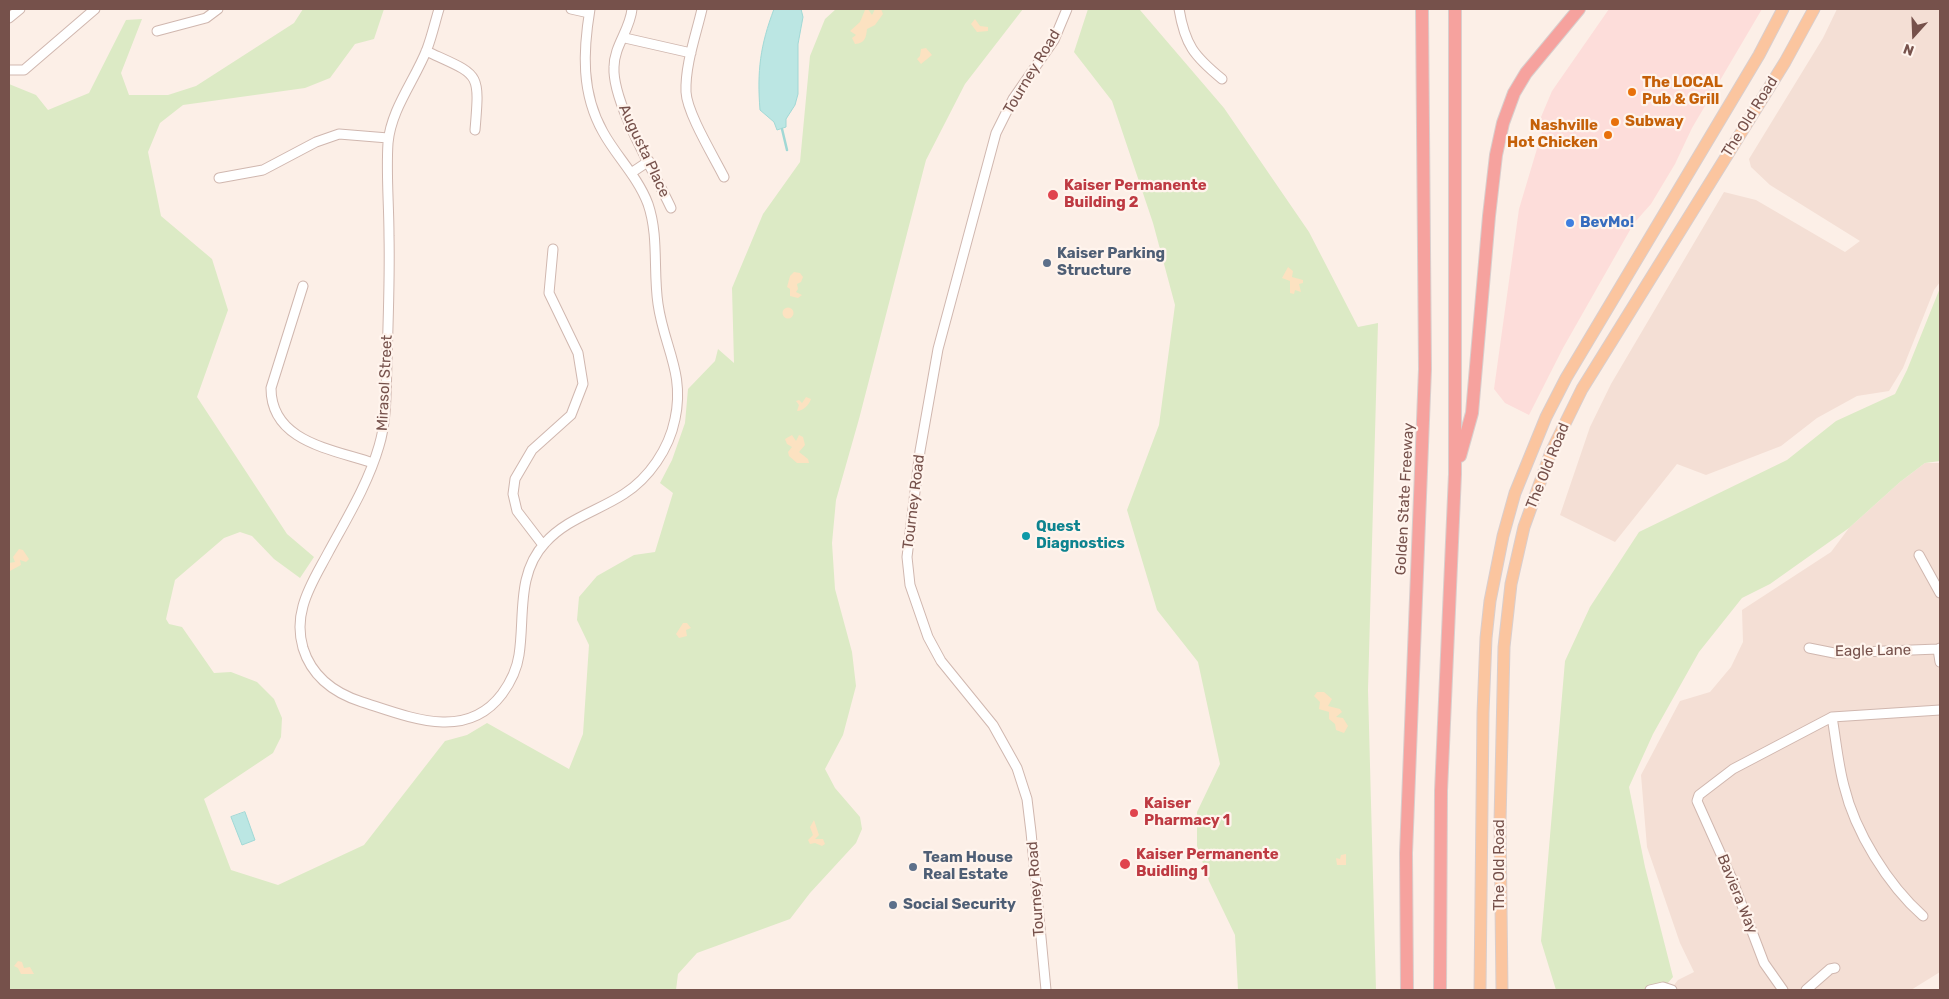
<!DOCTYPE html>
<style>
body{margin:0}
#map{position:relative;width:1949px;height:999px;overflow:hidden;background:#fcefe7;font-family:Rubik,sans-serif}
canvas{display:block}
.frame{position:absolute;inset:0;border:10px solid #76514b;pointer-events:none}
.north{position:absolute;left:1889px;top:10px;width:50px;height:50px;-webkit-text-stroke:4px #fff4ed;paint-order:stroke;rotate:200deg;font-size:14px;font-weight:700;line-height:20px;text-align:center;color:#76514b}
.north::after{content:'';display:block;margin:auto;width:18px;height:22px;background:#76514b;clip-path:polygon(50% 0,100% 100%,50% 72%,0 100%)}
</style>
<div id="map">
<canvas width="1949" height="999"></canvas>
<div class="frame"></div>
<div class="north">N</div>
</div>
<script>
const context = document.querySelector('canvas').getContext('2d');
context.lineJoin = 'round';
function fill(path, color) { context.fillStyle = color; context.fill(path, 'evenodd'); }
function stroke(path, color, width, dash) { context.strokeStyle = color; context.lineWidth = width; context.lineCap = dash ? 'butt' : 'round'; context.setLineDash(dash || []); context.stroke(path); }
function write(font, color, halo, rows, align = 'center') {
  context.font = font + ' Rubik,sans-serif'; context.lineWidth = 4.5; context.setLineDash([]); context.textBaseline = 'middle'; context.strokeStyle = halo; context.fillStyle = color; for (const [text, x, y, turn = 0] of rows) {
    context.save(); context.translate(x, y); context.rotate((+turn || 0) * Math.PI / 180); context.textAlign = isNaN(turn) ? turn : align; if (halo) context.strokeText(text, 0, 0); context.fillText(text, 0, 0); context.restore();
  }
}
const residential = new Path2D(`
 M1837,9H1940V282L1934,290L1903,368L1889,391L1857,396L1817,418L1781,446L1706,475L1677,464L1615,542L1560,515L1590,427L1611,384L1724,192L1756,200L1845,252L1860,241L1770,185L1751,167L1749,159L1823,38Z
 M1925,463H1940V972L1911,990H1670L1678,980L1694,972L1680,943L1647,847L1641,775L1680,701L1710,692L1731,667L1743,642L1742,610L1831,552L1849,528L1900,482Z`);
const commercial = new Path2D(`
 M1609,9H1762L1692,128L1675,164L1651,204L1634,223L1563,348L1529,415L1505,403L1494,389L1519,209L1542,132L1541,117L1552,91Z`);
const green = new Path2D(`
 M303,9H384L374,39L355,44L330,78L305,88L183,105L160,123L148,152L161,216L212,259L228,310L197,397L287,534L314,557L300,578L274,559L252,536L240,532L224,538L175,580L166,619L169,624L182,627L214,673L231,672L257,682L274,699L282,718L281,737L273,753L204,799L231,870L278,885L364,845L445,741L467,735L487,723L569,769L583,734L589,645L577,620L579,597L597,576L634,555L655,552L673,493L660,483L672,460L685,423L688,389L715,361L718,349L734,363L732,288L763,214L800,162L810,56L825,19L836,9H1023L965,84L926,160L859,419L836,500L832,543L835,589L852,652L856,686L843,735L825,769L835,788L860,817L862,829L856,843L810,893L790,919L697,953L678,974L676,990H9V84L36,95L48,110L89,93L126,20L142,19L121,73L129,95H168L196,86L294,23Z
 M1088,9L1140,10L1224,108L1309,232L1358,327L1378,323L1368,690L1376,990H1238L1235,935L1209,881L1197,846V812L1220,764L1198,662L1157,610L1127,510L1159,425L1175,305L1153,223L1112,101L1074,52Z
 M1940,288V461L1925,463L1900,482L1849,528L1770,584L1742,598L1699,652L1653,734L1629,787L1645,867L1673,977L1662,990H1556L1541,941L1565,661L1590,607L1639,532L1787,460L1836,421L1895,394L1907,370Z`);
const sand = new Path2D(`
 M868,9L872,15L875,9H881L883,14L875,25L867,29C866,38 865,43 855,44L852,38L856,35L850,31L860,22L865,10Z
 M975,19L980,26L988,27V31L977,32L971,24Z
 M926,48L932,55L921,64L917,59L920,56L921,49Z
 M1288,267L1293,271L1292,277L1303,280V283L1299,284L1301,292L1295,290L1294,294L1290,293V281L1282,278Z
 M794,272L800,273L803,277L801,282L797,284L798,289L796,292L802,295L798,298L790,296V289L787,287L790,276Z
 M782.5 313a5.5 5.5 0 1 1 11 0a5.5 5.5 0 1 1-11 0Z
 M806,397L811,399C809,405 803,411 797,411L799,405L796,401L799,400L802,403Z
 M792,435L796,441L799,435L803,437L805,445L799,452L808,459L809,463H797L789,456L788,452L792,447L787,444L785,439Z
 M19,549L23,550L29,559L26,562L20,560L21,565L10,571L9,563L15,562L13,557Z
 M683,623H687L691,628L686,630L687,636L679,638L676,634Z
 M1317,692H1324L1332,699L1328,706L1340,709L1342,712L1336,717L1343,718L1348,726L1344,733L1336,730L1335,724L1329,719V712L1319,709L1320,702L1314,696Z
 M814,820L819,835L815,839H823L825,844L822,846L815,843L810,844L808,840L813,835L810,827Z
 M1346,854V865H1337L1336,858L1340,859L1341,855Z
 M18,961L22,962L24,968L30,967L34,974H21L18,968L14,966Z`);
const water = new Path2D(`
 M774,9H801L803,17L798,44V94L795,105L786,119V127L777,130L774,122L760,110C757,71 760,46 774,9Z
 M245,812L255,840L242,845L231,817Z`);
const stream = new Path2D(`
 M782,129L787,150`);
const minor = new Path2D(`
 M439,9C435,22 432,36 427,49C415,80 391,109 388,143C386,173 389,205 389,236C390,278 388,320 387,363C386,390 387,420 379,446C368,484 347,518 328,553C319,570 308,587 303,606C299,620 299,634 303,648C312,677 334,693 362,702C409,717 466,742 502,694C510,683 517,669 519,655C525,617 516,574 545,543C566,519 598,511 624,494C649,478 669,449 675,419C685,373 664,347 658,304C653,271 659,236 648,204C638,177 616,156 603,132C581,93 583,51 590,9
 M571,9L589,13
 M632,9C630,30 614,46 614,67C612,103 655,173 671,208
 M702,9C696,35 685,65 686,92C687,113 714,157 724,177
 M1179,9C1185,45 1194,56 1222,79
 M9,18L20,9
 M157,31L206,18L218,9
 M625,38L691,53
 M426,51C480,76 480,70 475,130
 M9,70H24L95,9
 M631,173L649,161
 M219,178L263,170L316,142L339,134L388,138
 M303,286L271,388C271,442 332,449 373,463
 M543,545L517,511L513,494L515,479L532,450L571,415L583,384L578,353L549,293L553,249
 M1919,555L1940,593
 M1809,648L1834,653L1938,649
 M1940,648L1938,649L1940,662
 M1832,717C1836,740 1838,764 1844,786C1855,832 1888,885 1923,916
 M1046,990L1031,832L1027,799L1017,768L993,725L941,661L928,637L910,585L907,557L920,451L938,349L996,133L1013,99L1054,40L1067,9
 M1650,990L1663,987L1672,990
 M1783,990L1764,963L1732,879L1697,801L1699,795L1733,769L1832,717L1940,710
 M1806,990L1830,969L1835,968`);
const major = new Path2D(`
 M1480,990L1483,713L1486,638L1490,601L1503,536L1515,493L1546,417L1566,378L1759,55L1783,9
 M1502,990L1500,822L1504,647L1511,584L1524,527L1551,452L1582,389L1785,62L1814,9`);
const highway = new Path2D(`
 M1460,456L1472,413L1489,216L1496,155L1503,123L1514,93L1526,73L1579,9
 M1407,990L1406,853L1425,369L1422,9
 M1440,990L1441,791L1455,474V9`);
const markers = [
 [1632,92,5,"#e8710a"],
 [1615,122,5,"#e8710a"],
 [1608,135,5,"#e8710a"],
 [1053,195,6,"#e0444e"],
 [1570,223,5,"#3f7fe0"],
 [1047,263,5,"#5c6f8a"],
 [1026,536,5,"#0f9aa8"],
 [1134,813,5,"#e0444e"],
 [1125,864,6,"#e0444e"],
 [913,867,5,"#5c6f8a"],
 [893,905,5,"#5c6f8a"]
];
const streetNames = [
 ["Tourney Road",1032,72,-59],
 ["The Old Road",1750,117,-58],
 ["Augusta Place",644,151,65],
 ["Mirasol Street",385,383,-87],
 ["The Old Road",1548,466,-68],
 ["Golden State Freeway",1405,499,-87],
 ["Tourney Road",914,502,-83],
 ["Eagle Lane",1873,651,-1],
 ["The Old Road",1500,865,-90],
 ["Tourney Road",1036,889,-94],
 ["Baviera Way",1737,894,68]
];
const foodNames = [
 ["The LOCAL",1642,83],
 ["Pub & Grill",1642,100],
 ["Subway",1625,122],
 ["Nashville",1598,126,"right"],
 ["Hot Chicken",1598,143,"right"]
];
const healthNames = [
 ["Kaiser Permanente",1064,186],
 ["Building 2",1064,203],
 ["Kaiser",1144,804],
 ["Pharmacy 1",1144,821],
 ["Kaiser Permanente",1136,855],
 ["Buidling 1",1136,872]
];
const shopNames = [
 ["BevMo!",1580,223]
];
const serviceNames = [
 ["Kaiser Parking",1057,254],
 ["Structure",1057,271],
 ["Team House",923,858],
 ["Real Estate",923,875],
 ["Social Security",903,905]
];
const cultureNames = [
 ["Quest",1036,527],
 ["Diagnostics",1036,544]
];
fill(residential, '#f4dfd5');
fill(commercial, '#fdddda');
fill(green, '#dceac5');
fill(sand, '#fce2c1');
fill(water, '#bbe6e3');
stroke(water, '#a1d8d5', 1);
stroke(stream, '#a1d8d5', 2.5);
stroke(minor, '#d0b7af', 11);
stroke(major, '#d9cecd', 13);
stroke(highway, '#d9cecd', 14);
stroke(minor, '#fff', 9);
stroke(major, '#fbc59f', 11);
stroke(highway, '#f6a29e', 12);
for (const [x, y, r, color] of markers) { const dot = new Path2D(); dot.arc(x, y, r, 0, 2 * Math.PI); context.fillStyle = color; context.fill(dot); stroke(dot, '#fff4ed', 2); }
write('15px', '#76514b', '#fff4ed', streetNames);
write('bold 15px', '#c56008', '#fff4ed', foodNames, 'left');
write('bold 15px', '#be3a42', '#fff4ed', healthNames, 'left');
write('bold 15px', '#366cbe', '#fff4ed', shopNames, 'left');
write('bold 15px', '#4e5e75', '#fff4ed', serviceNames, 'left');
write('bold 15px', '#0d838f', '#fff4ed', cultureNames, 'left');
</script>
